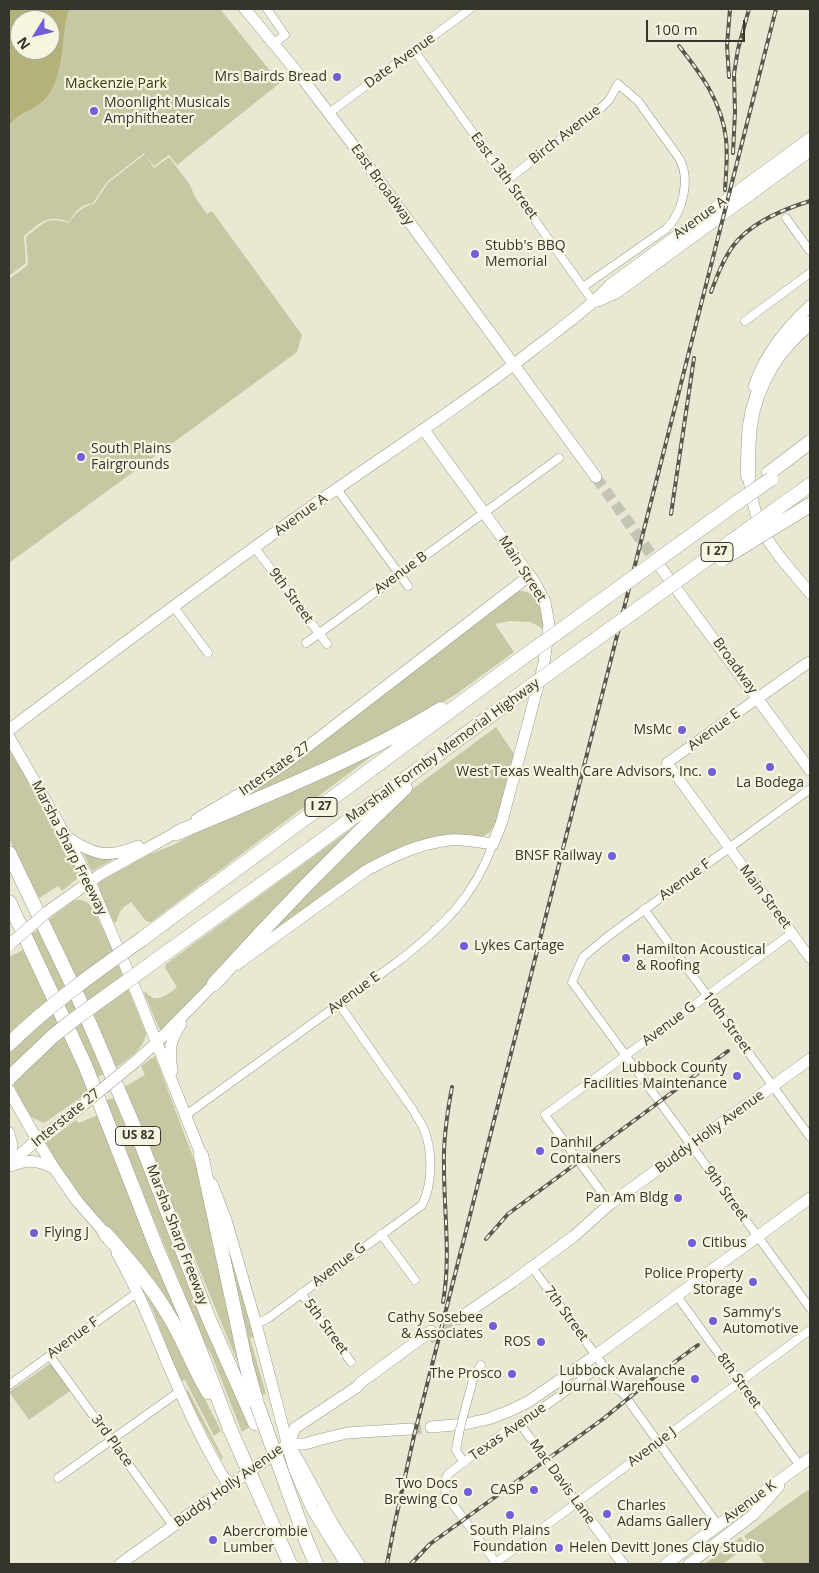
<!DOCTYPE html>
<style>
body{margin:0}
#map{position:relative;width:819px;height:1573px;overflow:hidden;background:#e8e8d3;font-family:"Open Sans",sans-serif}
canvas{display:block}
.frame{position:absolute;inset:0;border:10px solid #35352d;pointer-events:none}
.north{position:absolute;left:10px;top:10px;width:50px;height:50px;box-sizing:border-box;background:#f5f5e0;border:1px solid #a8a898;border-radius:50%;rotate:234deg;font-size:14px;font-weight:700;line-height:20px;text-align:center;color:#35352d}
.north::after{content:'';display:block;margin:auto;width:18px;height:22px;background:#725ed8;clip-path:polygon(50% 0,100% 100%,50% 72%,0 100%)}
.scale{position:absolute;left:646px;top:20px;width:99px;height:22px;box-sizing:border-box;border:2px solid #35352d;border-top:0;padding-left:6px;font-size:15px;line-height:18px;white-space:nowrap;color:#35352d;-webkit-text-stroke:4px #f5f5e0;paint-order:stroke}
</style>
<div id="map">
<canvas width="819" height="1573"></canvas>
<div class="frame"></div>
<div class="north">N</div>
<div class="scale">100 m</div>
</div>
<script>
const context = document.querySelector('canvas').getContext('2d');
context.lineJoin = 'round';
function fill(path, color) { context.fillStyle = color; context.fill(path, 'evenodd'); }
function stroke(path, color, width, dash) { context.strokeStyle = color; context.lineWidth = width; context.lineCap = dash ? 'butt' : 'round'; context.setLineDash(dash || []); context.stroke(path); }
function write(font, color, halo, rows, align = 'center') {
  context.font = font + ' "Open Sans",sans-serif'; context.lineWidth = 4.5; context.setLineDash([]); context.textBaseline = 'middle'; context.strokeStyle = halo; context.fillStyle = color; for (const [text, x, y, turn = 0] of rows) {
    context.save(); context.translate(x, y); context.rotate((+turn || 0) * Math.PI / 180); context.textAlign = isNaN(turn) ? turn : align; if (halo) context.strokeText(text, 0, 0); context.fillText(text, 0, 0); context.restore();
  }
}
const green = new Path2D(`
 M9,9H220L280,83L177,165L169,155L154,166L144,153L107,182L93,203C82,204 74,212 69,222C46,214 42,222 24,236L26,263L9,276ZM20,20H50V50H20Z
 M145,154L154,168L169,157L190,185L195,197L207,214L212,211L302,335L297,352L9,563V279L28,265L26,237C44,223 46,216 69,223C75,213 83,206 94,204L108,183Z
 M517,591C538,589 543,612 543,629L531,622L510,621L495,624L514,652L455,695L397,730L244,799V796Z
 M496,727L514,754L496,822L490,832L484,836H454L418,842L271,936L269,934L340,856L403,796Z
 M9,747L71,855L80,876L62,891L58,886L39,898L9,839Z
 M380,750L151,922L146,921L131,902C123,907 118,912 117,921L114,923L101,894L98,883L148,855L173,845L216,822Z
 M351,829L353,832L162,1032L158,1026L144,993L146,992C155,1005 168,995 177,987L165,968L166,964Z
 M82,851L112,859V860L92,871Z
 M76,900H81L87,902L94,910L109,942L146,1033C145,1049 126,1060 114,1069L48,920L72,902Z
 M41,928L106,1073L96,1078L31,934Z
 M25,949L89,1092L44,1123L31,1117L18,1095L9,1075V957Z
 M155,1056L199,1173L243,1367L240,1368L124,1087L145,1075L141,1066Z
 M114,1098L251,1426L242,1432L212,1356L205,1344L183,1291L105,1100Z
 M98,1115L196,1353L55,1162L44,1144L76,1120L79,1123Z
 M223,1226L255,1337L250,1338L266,1394L260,1395L248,1349Z
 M141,1285L157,1304L221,1431L214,1436L185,1380L180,1381L154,1313Z
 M51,1363L70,1391L29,1420L9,1392Z
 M188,1390L223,1458L221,1459L185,1392Z
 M810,1489V1564H765L744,1536L799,1496Z
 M741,1537L747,1546L723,1564H707L706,1563Z`);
const water = new Path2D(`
 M9,9H69C60,37 66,79 43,101C32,111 17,113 9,126ZM20,20H50V50H20Z`);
const secondaryTunnel = new Path2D(`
 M596,477L658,564
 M429,1339L458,1319
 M410,1429L431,1427`);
const minor = new Path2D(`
 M267,9L285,35L273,44
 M414,50L594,303
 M329,113L470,9
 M507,180L598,111L609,100L618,84L638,101L679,158C691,178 683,213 666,229L583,287
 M786,218L810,251
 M745,321L810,273
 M337,489L408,586
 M255,548L327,644
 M174,607L208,653
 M306,643L559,458
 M810,789L607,937L583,957L572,982L810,1308
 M644,909L810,1137
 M186,1115L400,960C443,926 474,897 493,844
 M610,1204L545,1115L792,933
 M381,1234L415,1280
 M537,1274L718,1525
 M301,1293L351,1362
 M677,1296L800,1466
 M256,1324L267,1319L422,1205C433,1184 433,1149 423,1127C420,1121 416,1116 413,1110L339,1004
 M50,1356L174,1527
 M9,1385L138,1292
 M463,1417L474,1376L481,1365
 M520,1424L577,1502
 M459,1433L456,1450L464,1463
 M58,1478L180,1391
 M494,1564L810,1330
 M497,1564L446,1495L444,1482L448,1474L507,1430L520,1424L594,1371L600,1372L614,1388L622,1392`);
const tertiary = new Path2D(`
 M758,698L667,763L810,958
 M577,1502L623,1564`);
const secondary = new Path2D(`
 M245,9L302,78L350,141L596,477
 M598,301L616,293L810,151
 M754,386C765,355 786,328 810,306
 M747,468C751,488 752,507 760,525C771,550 793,572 810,593
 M658,564L810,770
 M758,698L803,666L810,662
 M9,730C117,648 226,566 338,488C404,442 472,398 535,348C561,328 588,309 610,285L810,138
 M9,737L66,836L90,882L138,996L204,1162
 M197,819L241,793L285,764L529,576
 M67,837C94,855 107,859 138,846
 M64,900L101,874L184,828
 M237,964L367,870C393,856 420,843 450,840C464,839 479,842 493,844L502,821L544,663L549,625L545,602L535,583L424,430
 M135,1062L156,1043L219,979
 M172,1071C169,1050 169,1042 181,1024
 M9,1090L37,1140L54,1168L77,1201L105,1233L109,1240
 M9,1133L12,1146L9,1157
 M9,1164L37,1140L72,1114
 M10,1166C30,1159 36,1160 54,1168
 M212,1184L226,1220L256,1324L294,1469L312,1509L346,1564
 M117,1253C136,1286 150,1320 164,1355C183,1399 203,1445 229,1486
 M458,1319L512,1282L574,1236L610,1204L810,1059
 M431,1427L465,1424L488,1419L507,1412L528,1402L596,1355L810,1198
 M288,1444H305L318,1440L347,1433L410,1429
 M293,1452L301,1465L334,1526L359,1564
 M120,1564L288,1444L295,1428L357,1387L360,1383L431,1331
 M666,1564L690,1546L810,1458
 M689,1564L753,1515L779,1486`);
const motorway = new Path2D(`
 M769,473L810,442
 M748,476C748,459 748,442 750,425C756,384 778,348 810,323
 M786,502L810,485
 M792,516L810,505
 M177,833C266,795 358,760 441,709
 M9,853L79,999L141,1143L208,1317L255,1423
 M9,902L85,1065L157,1249L192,1330L230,1429
 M142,939L500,674
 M152,963L309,850L498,710
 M214,984C275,916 338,851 405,788
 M201,1155L246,1364L257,1404
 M105,1233C128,1259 151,1285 169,1316C184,1340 193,1367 208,1392
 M306,1540L316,1564`);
const rail = new Path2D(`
 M679,46C701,74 722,102 726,139C728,156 726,173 725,190
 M729,77L727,45L730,9
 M733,153L735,112L734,74L738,49L749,9
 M711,292C717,276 723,260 733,246C750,223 784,209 810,201
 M671,514L694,358
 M486,1239L508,1214L728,1051
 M443,1302C451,1258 444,1212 444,1167C443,1140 447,1114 452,1087
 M387,1564L394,1527L414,1436L776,9
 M411,1564L430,1544L603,1419L657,1375L698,1345`);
const minorBridge = new Path2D(`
 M459,1433L463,1417`);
const secondaryBridge = new Path2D(`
 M9,945L47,912L64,900
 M72,1114L135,1062`);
const motorwayBridge = new Path2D(`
 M722,559L792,516
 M500,674L735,504L771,479
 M498,710L786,502
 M9,1044C50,1004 95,972 142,939
 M9,1078L53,1036L72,1021L152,963
 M257,1404L306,1540
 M230,1429L290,1564`);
const markers = [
 [337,77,5,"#725ed8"],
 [94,111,5,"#725ed8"],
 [475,254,5,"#725ed8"],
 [81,457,5,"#725ed8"],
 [682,730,5,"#725ed8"],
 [770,767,5,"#725ed8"],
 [712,772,5,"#725ed8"],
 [612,856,5,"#725ed8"],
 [464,946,5,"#725ed8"],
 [626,958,5,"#725ed8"],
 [737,1076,5,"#725ed8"],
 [540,1151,5,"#725ed8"],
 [678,1198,5,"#725ed8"],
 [34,1233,5,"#725ed8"],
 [692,1243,5,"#725ed8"],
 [753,1282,5,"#725ed8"],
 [713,1321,5,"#725ed8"],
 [493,1326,5,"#725ed8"],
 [541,1342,5,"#725ed8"],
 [512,1374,5,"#725ed8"],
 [695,1379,5,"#725ed8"],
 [534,1490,5,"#725ed8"],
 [468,1492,5,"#725ed8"],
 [607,1514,5,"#725ed8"],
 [510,1515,5,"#725ed8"],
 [213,1540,5,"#725ed8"],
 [559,1548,5,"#725ed8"]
];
const shields = [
 [717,552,32],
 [321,807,32],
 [138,1136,45]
];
const shieldNames = [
 ["I 27",717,552],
 ["I 27",321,807],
 ["US 82",138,1136]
];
const streetNames = [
 ["Date Avenue",400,61,-36],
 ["Birch Avenue",565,135,-38],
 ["East 13th Street",504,176,54],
 ["East Broadway",382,185,54],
 ["Avenue A",700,218,-36],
 ["Avenue A",301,515,-36],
 ["Main Street",522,569,57],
 ["Avenue B",401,573,-36],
 ["9th Street",291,596,54],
 ["Broadway",735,666,54],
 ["Avenue E",714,730,-36],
 ["Marshall Formby Memorial Highway",443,751,-36],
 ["Interstate 27",275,769,-35],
 ["Marsha Sharp Freeway",69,848,63],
 ["Avenue F",685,880,-36],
 ["Main Street",765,897,53],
 ["Avenue E",354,993,-36],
 ["10th Street",727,1023,54],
 ["Avenue G",669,1024,-37],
 ["Interstate 27",66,1118,-39],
 ["Buddy Holly Avenue",710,1132,-36],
 ["9th Street",726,1194,54],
 ["Marsha Sharp Freeway",177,1235,69],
 ["Avenue G",339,1265,-37],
 ["7th Street",566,1314,54],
 ["5th Street",326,1327,54],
 ["Avenue F",73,1338,-36],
 ["8th Street",739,1381,54],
 ["Texas Avenue",508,1432,-35],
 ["3rd Place",112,1441,54],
 ["Avenue J",652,1447,-37],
 ["Mac Davis Lane",562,1482,54],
 ["Buddy Holly Avenue",229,1486,-36],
 ["Avenue K",750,1502,-36]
];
const poiNames = [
 ["Mrs Bairds Bread",327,77],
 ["Moonlight Musicals",104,103,"left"],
 ["Amphitheater",104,119,"left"],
 ["Stubb's BBQ",485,246,"left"],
 ["Memorial",485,262,"left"],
 ["South Plains",91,449,"left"],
 ["Fairgrounds",91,465,"left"],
 ["MsMc",672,730],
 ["West Texas Wealth Care Advisors, Inc.",702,772],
 ["La Bodega",770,783,"center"],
 ["BNSF Railway",602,856],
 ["Lykes Cartage",474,946,"left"],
 ["Hamilton Acoustical",636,950,"left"],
 ["& Roofing",636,966,"left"],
 ["Lubbock County",727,1068],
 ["Facilities Maintenance",727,1084],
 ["Danhil",550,1143,"left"],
 ["Containers",550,1159,"left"],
 ["Pan Am Bldg",668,1198],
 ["Flying J",44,1233,"left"],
 ["Citibus",702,1243,"left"],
 ["Police Property",743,1274],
 ["Storage",743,1290],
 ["Sammy's",723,1313,"left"],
 ["Automotive",723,1329,"left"],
 ["Cathy Sosebee",483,1318],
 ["& Associates",483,1334],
 ["ROS",531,1342],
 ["Lubbock Avalanche",685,1371],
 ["Journal Warehouse",685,1387],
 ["The Prosco",502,1374],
 ["Two Docs",458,1484],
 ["Brewing Co",458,1500],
 ["CASP",524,1490],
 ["Charles",617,1506,"left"],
 ["Adams Gallery",617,1522,"left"],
 ["South Plains",510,1531,"center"],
 ["Foundation",510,1547,"center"],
 ["Abercrombie",223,1532,"left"],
 ["Lumber",223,1548,"left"],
 ["Helen Devitt Jones Clay Studio",569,1548,"left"]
];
const parkNames = [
 ["Mackenzie Park",116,84]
];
fill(green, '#c8c7a4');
fill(water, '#b3b278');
stroke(secondaryTunnel, '#c4c4b2', 11, [11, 5.5]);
stroke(minor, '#9c9c89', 9);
stroke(tertiary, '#9c9c89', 11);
stroke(secondary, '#9c9c89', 12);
stroke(motorway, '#9c9c89', 15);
stroke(minor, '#fff', 8);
stroke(tertiary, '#fff', 10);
stroke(secondary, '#fff', 11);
stroke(motorway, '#fff', 14);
stroke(rail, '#58584d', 4);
stroke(rail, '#f5f5e0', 2, [5.5]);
stroke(minorBridge, '#9c9c89', 9, []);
stroke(secondaryBridge, '#9c9c89', 12, []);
stroke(motorwayBridge, '#9c9c89', 15, []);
stroke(minorBridge, '#fff', 8);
stroke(secondaryBridge, '#fff', 11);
stroke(motorwayBridge, '#fff', 14);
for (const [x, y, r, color] of markers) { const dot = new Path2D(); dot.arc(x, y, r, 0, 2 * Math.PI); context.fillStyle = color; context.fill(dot); stroke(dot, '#f5f5e0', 2); }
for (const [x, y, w] of shields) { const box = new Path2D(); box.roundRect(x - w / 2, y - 9.5, w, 19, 4); context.fillStyle = '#f5f5e0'; context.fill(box); stroke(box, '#35352d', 1); }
write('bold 12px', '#35352d', null, shieldNames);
write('14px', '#35352d', '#f5f5e0', streetNames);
write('14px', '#35352d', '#f5f5e0', poiNames, 'right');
write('14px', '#3b390a', '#f5f5e0', parkNames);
</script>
